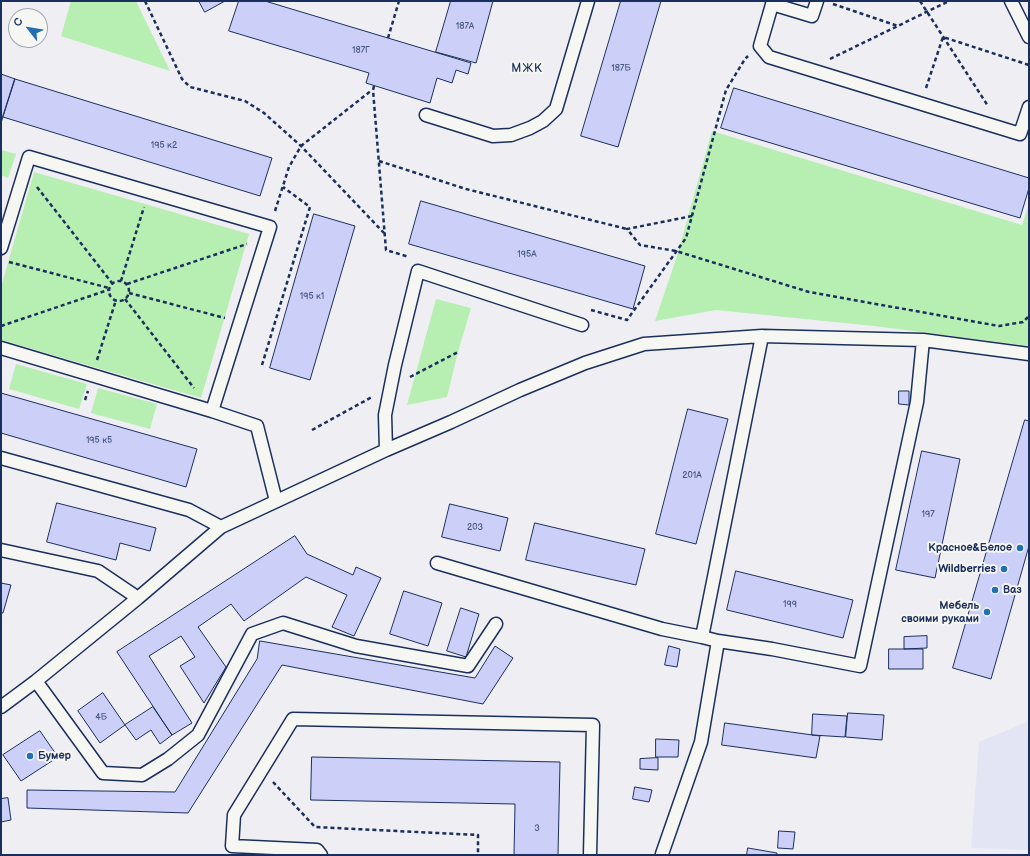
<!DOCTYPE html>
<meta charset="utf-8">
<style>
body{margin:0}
#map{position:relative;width:1030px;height:856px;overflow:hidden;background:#eeeef3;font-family:"Balsamiq Sans",sans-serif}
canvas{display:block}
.frame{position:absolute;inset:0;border:2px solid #1b2f5e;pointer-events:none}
.north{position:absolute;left:8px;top:8px;width:40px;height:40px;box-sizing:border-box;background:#f6f6f2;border:1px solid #9ea6b7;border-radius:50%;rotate:301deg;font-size:11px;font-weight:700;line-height:16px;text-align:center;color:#1b2f5e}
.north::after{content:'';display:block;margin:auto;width:14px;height:18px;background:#1f6fb2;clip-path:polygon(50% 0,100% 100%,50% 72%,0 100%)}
</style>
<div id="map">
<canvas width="1030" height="856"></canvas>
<div class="frame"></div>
<div class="north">С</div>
</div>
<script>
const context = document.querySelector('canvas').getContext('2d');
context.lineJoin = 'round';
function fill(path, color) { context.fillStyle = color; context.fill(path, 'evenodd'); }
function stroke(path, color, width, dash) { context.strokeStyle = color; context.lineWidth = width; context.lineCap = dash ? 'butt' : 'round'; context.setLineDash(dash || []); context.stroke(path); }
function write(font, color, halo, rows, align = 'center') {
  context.font = font + ' "Balsamiq Sans",sans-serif'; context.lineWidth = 4; context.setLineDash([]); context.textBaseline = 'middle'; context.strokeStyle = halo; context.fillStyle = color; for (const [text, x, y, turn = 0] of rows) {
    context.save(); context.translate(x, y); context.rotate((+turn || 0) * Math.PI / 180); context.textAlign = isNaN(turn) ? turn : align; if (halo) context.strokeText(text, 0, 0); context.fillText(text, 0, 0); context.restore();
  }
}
const built = new Path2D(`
 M1029,721V850L971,848L979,742Z`);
const green = new Path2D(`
 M71,1H136L170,71L61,36Z
 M712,131L1022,225L1028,207H1029V346L874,326L716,310L655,321L677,256Z
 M1,150L16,154L8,178L1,175Z
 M34,172L249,234L201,398L1,340V287Z
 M436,299L471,308L458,352L447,397L407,405Z
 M16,364L87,384L79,409L9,389Z
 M98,388L157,404L150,429L91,413Z`);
const building = new Path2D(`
 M199,1H225L205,12Z
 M239,1H265L471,63L468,74L456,70L452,83L437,78L430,103L366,83L369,73L229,31Z
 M451,1H493L476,63L436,52Z
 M621,1H661L618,147L581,136Z
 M1,74L15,79L1,123Z
 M15,79L272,158L260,196L3,117Z
 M734,88L1029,178V188L1020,218L721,128Z
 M421,201L645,266L633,309L409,244Z
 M314,214L355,226L310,380L270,368Z
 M899,391H909V405L899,404Z
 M1,393L197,449L186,487L1,433Z
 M688,409L728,419L696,544L656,534Z
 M1025,420L1029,421V546L991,679L953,668Z
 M922,451L960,459L935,578L896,570Z
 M57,503L156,528L150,551L120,543L116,560L47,542Z
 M450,504L508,518L500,551L442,537Z
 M535,523L645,549L636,585L526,560Z
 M295,536L307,554L353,575L356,567L381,578L354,636L332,627L347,595L306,577L244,621L231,604L198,627L226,667L204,703L180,666L195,657L181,636L149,656L192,723L172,735L117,652Z
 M736,571L853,600L843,638L727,610Z
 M1,583L11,585L3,613H1Z
 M404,591L442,603L428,646L390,634Z
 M461,608L479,614L466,657L447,651Z
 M927,636V648L904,649V637Z
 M260,641L475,678L495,646L513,658L483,704L282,665L188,813L27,808V790L175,792L257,659Z
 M669,646L680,649L677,667L665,665Z
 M889,649H923V669H889Z
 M103,693L125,725L100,743L78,711Z
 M153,707L172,735L160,744L151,730L136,740L125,725Z
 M848,713L884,715L882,740L846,737Z
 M813,714L847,716L845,737L812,735Z
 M725,723L820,736L816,758L722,745Z
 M40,731L58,757L21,781L3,755Z
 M656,739L679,740L678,757H656Z
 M312,757L560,762L558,855H514L515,804L311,800Z
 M658,758V770L640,769V759Z
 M635,787L652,790L649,802L633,799Z
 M8,798L11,820L1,822V799Z
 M779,831L795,832L793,849L778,848Z
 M748,848L777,853V855H747Z`);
const path = new Path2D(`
 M145,1L182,79L190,87L245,101L264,113L301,146L384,233
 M920,1L988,106
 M833,4L898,26
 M388,38L399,1
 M830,59L949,1
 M374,86L373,90L386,250L409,257
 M926,88L943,37L1029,65
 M379,161L466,189L627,229
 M37,187L112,283
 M275,211L289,167L301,146L372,90
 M692,216L627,229L640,245L676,251L809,292L999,326L1023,322L1029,316
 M9,262L109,288
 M109 291a10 10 0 1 1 20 0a10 10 0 1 1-20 0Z
 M121,281L144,207
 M127,284L247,244
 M129,293L225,318
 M125,299L194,388
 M591,310L627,320L686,238L726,90L745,59L748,56
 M1,326L108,290
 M97,360L116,300
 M262,365L310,207L283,187
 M410,377L458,352
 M85,400L88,391
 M312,430L372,397
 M273,782L315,827L478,835V855`);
const lane = new Path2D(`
 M773,1L760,46L769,57L1020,134L1029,107
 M1011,1L1029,37
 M772,4L812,16L817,1
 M426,115L493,136L511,135L530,128L543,121L556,109L588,1
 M1,248L29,157L270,227L212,411
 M1,348L212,411L257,426L276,501
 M386,450L385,415L395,365L418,271L582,325
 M1,458L189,510L221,527
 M1,550L98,571L138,598
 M437,563L662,629L702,637L762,336
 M702,637L718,641L772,649L860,666L917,402L923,340
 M36,681L103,773L142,775L168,759L198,735L252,634L283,623L356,646L468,666L496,624
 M1,707L36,681L138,598L221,527L386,450L451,422L520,390L585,363L644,344L762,336L923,340L1029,354
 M662,854L701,742L718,641
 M321,855L317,850L232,846L234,815L293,719L593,725L590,855`);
const markers = [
 [1020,548,4,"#1f6fb2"],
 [1004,569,4,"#1f6fb2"],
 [995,590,4,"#1f6fb2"],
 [987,612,4,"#1f6fb2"],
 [30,756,4,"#1f6fb2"]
];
const numberNames = [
 ["187А",465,27],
 ["187Г",361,51],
 ["187Б",621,69],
 ["195 к2",164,146],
 ["195А",527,255],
 ["195 к1",312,297],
 ["195 к5",99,441],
 ["201А",692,476],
 ["197",928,515],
 ["203",475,528],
 ["199",790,605],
 ["4Б",101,718],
 ["3",537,829]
];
const poiNames = [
 ["Красное&Белое",1012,548],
 ["Wildberries",996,569],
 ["Ваз",1003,590,"left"],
 ["Мебель",979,606],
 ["своими руками",979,619],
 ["Бумер",38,756,"left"]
];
const neighbourhoodNames = [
 ["МЖК",527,69]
];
fill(built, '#e4e5f4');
fill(green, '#b7efb2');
fill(building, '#cccff7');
stroke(building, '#1b2f5e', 1);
stroke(lane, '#1b2f5e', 15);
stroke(path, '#1b2f5e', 2.5, [4, 3]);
stroke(lane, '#f6f6f2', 12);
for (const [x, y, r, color] of markers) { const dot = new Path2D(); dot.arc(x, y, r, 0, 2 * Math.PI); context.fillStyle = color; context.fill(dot); stroke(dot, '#f6f6f2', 1.5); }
write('9px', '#475784', null, numberNames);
write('bold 11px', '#1b2f5e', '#f6f6f2', poiNames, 'right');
context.letterSpacing = '1px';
write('12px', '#1b2f5e', '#f6f6f2', neighbourhoodNames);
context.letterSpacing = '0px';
</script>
